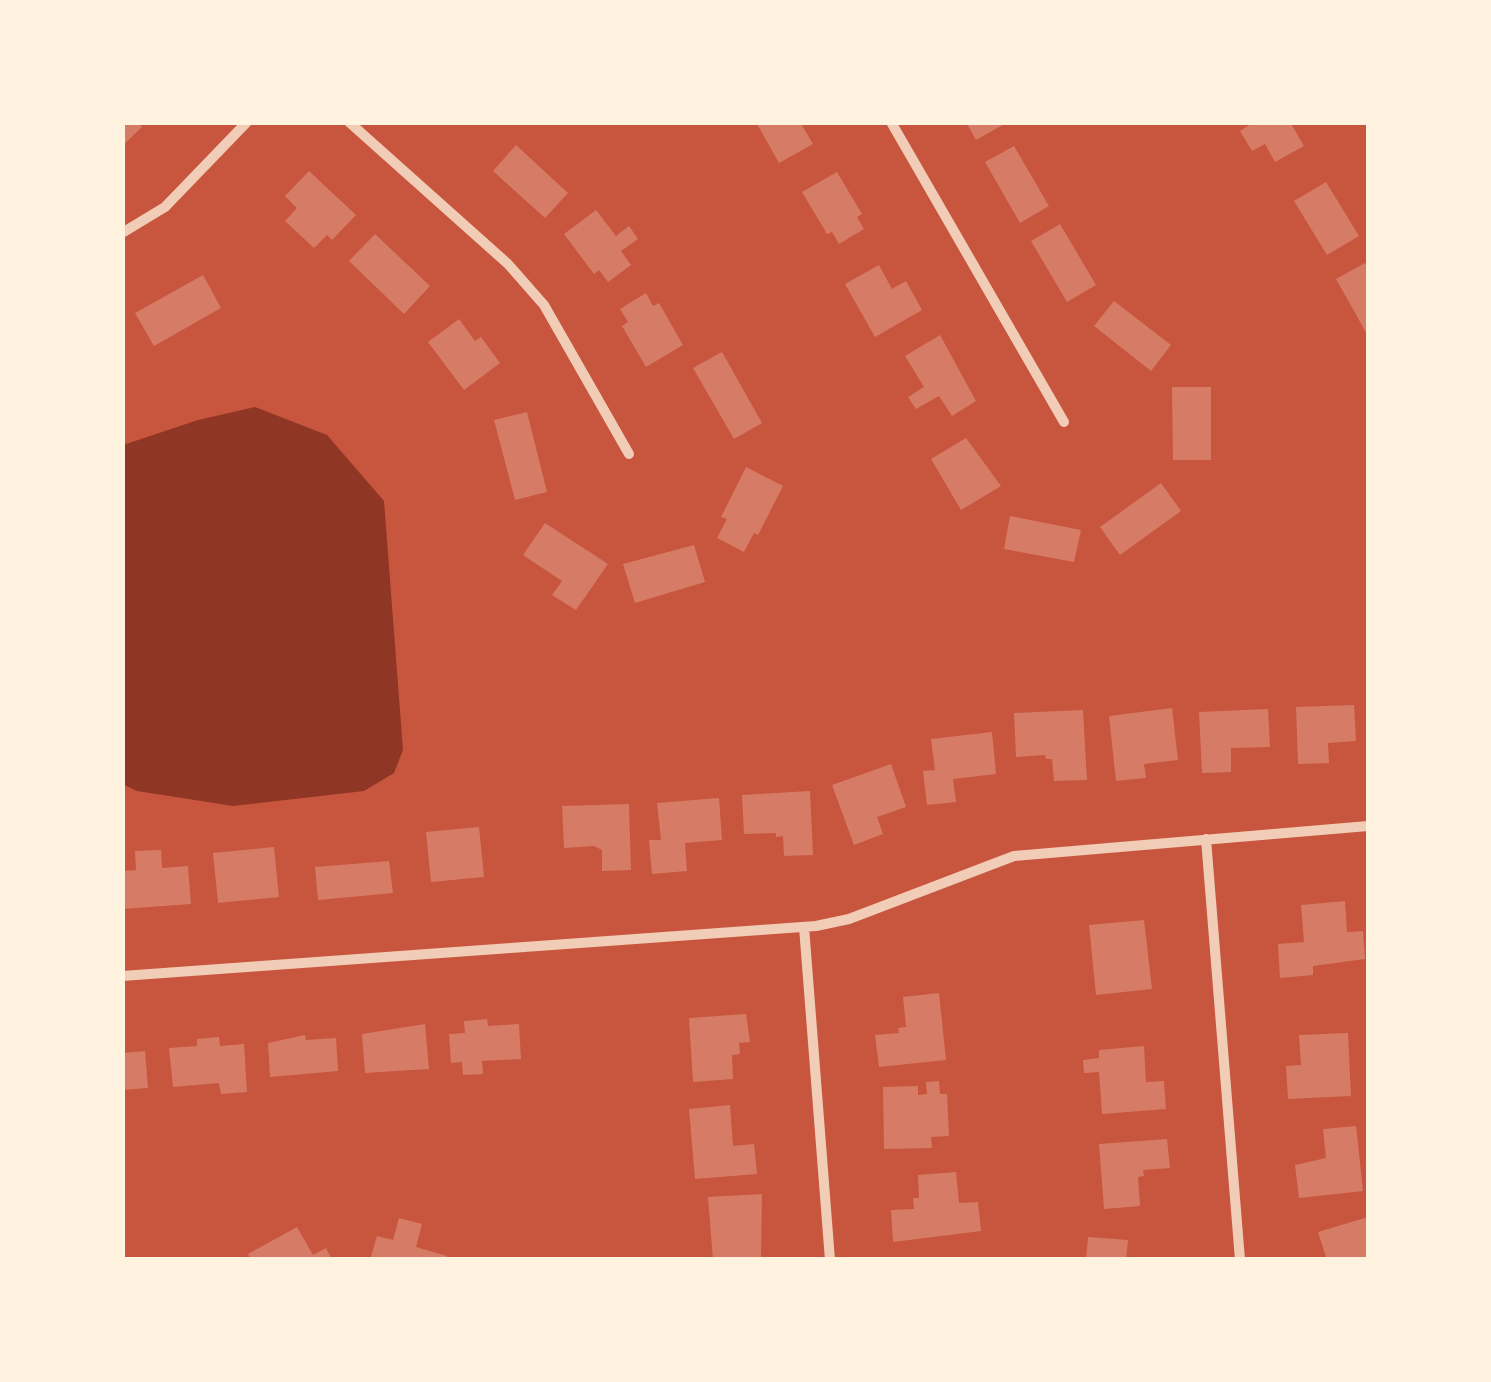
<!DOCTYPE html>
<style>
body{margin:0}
#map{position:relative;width:1491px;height:1382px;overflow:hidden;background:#c8553d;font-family:Raleway,sans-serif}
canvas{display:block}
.frame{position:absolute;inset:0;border:125px solid #fff3e0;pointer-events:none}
</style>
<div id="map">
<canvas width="1491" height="1382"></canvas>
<div class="frame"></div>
</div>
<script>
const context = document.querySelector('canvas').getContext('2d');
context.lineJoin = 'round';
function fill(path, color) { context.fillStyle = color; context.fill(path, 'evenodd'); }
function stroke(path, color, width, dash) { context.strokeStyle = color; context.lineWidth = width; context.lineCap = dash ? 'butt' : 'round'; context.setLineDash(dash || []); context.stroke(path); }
const water = new Path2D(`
 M255,407L327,435L384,501L403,750L394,773L364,791L233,806L137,791L122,784L123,445L198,420Z`);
const building = new Path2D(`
 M122,122H138L142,127L122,146Z
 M756,122H800L813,144L779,163Z
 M966,122H1008L976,140Z
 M1254,122H1290L1304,146L1275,162L1265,144L1252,151L1240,131Z
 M516,145L568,193L545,218L493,171Z
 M1014,146L1049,206L1020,223L985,162Z
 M309,171L356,215L332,240L327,235L314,248L285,221L297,208L285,196Z
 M837,172L862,214L857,217L864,229L839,244L832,232L827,234L802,192Z
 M1326,182L1359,236L1327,255L1294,201Z
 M596,210L616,236L629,226L638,239L621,251L631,265L608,282L599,270L594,274L564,234Z
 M1060,224L1096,285L1067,302L1031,241Z
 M375,234L430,286L404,314L349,261Z
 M1365,263L1368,268V336L1336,279Z
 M879,265L892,289L906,281L922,310L875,337L845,284Z
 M203,275L221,308L154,346L135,313Z
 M646,293L653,306L659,303L683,345L646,367L622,326L628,322L620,309Z
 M1114,301L1171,345L1151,371L1094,326Z
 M459,319L475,341L481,337L500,363L464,390L428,342Z
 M940,335L976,401L952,416L939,396L916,409L908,397L924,387L905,356Z
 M722,352L762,423L734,439L693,368Z
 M1172,387H1211V460H1173Z
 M527,412L547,492L515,500L494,420Z
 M966,438L1001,486L961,510L931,459Z
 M746,467L783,486L758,535L754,533L744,552L717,538L727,519L721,517Z
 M1161,483L1181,511L1120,555L1100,527Z
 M1010,516L1081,530L1074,562L1004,549Z
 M545,523L608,564L576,610L552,595L562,581L523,555Z
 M694,545L705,582L635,603L623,564Z
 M1354,705L1356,741L1328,743L1329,763L1298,764L1296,707Z
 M1172,708L1178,760L1144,764L1146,778L1116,781L1109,716Z
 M1268,709L1270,747L1231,748V772L1202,773L1199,712Z
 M1083,710L1087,780L1054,781L1052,759H1046L1045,755L1016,757L1014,713Z
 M992,732L996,774L953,779L956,802L927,805L923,771L935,770L931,739Z
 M891,764L906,807L877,817L883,834L854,845L832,785Z
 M810,791L813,855L784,856L783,836L776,837V833L744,834L742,795Z
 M719,798L722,840L685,843L687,871L652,874L649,840H661L657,803Z
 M629,804L631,870L602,871V850L594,846L564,848L562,806Z
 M479,827L484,877L431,882L426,832Z
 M274,847L279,897L218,903L213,853Z
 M161,850L162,868L188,866L191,904L122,909V871L136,870L135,851Z
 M389,861L393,893L318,900L315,867Z
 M1345,901L1347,932L1363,931L1365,959L1313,966V975L1280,978L1278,944L1304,942L1301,905Z
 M1144,920L1152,989L1096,995L1089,925Z
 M939,993L946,1060L879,1067L875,1035L899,1033L898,1028L906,1027L903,997Z
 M746,1014L750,1042L739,1043L740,1054L732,1055L733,1079L693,1082L689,1018Z
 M487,1019L488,1026L519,1024L521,1059L482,1061L483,1074L463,1075L462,1062L451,1063L449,1034L465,1033L464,1021Z
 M425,1024L429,1069L365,1073L362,1034Z
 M1348,1033L1351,1096L1288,1099L1286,1066L1301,1065L1299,1035Z
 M305,1035L306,1040L336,1038L338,1071L270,1077L268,1043Z
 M219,1037L220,1046L244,1044L247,1092L221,1094L219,1083L173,1087L169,1048L197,1046V1039Z
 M1144,1046L1146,1082L1164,1081L1166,1109L1102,1114L1099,1072L1084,1073L1083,1060L1099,1058V1050Z
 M145,1051L148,1088L122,1090V1053Z
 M939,1081L940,1094H947L949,1136L931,1137L932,1148L884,1149L883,1087L918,1086V1095L927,1094L926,1082Z
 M730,1105L733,1146L754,1144L757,1174L695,1179L689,1109Z
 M1356,1126L1363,1191L1299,1198L1295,1165L1326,1158L1323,1129Z
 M1167,1139L1170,1168L1143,1170L1144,1176L1138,1177L1140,1206L1104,1209L1099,1144Z
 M956,1172L959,1203L978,1202L981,1231L893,1242L891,1210L914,1209L913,1198H919L918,1175Z
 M762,1194L761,1260H713L708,1197Z
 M1368,1217V1260H1327L1318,1232Z
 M399,1218L422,1224L416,1247L447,1256L446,1260H370L377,1236L393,1240Z
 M297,1227L313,1255L326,1248L332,1260H251L248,1254Z
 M1088,1237L1128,1240L1126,1260H1086Z`);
const minor = new Path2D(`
 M349,122L508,264L544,305L629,454
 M891,122L1064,422
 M122,233L165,207L247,122
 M1206,839L1240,1260
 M804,927L830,1260
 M122,976L816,926L849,919L1014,856L1368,826`);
fill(water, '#8f3625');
fill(building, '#d67c66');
stroke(minor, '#f1ccb7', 10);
</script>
